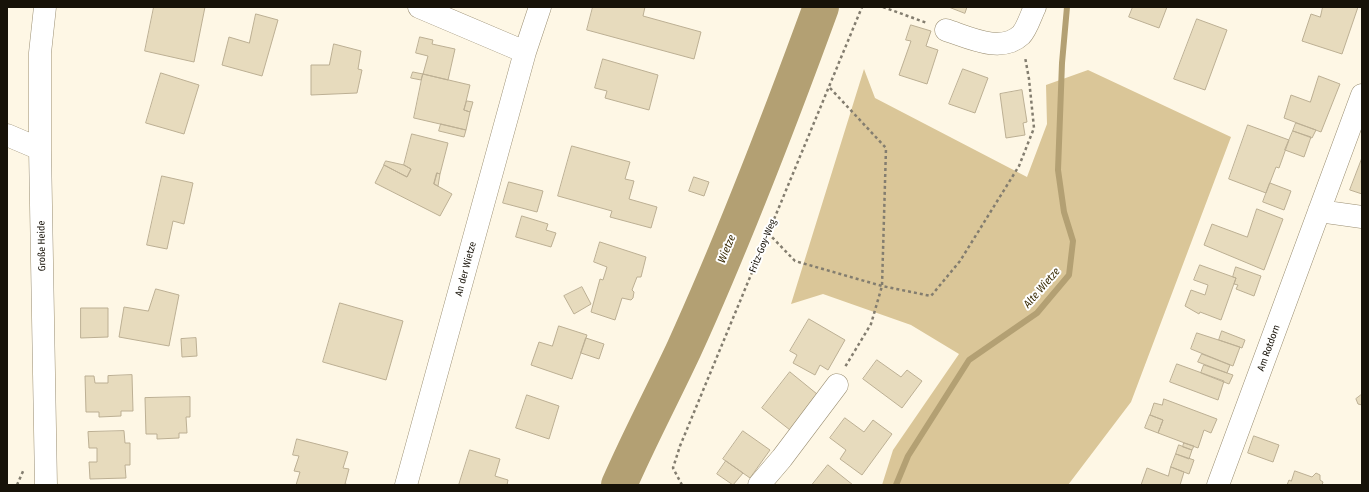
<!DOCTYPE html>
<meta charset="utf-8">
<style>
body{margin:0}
#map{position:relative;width:1369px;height:492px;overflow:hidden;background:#fef7e5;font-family:"Fira Sans Condensed",sans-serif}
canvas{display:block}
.frame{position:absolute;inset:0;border:8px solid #171208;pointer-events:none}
</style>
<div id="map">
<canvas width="1369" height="492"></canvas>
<div class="frame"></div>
</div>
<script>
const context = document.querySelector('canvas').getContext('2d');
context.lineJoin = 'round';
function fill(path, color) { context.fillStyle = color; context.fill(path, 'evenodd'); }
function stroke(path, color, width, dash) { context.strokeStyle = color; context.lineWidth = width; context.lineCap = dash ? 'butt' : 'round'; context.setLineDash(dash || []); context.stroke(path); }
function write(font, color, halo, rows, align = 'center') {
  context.font = font + ' "Fira Sans Condensed",sans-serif'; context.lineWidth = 4; context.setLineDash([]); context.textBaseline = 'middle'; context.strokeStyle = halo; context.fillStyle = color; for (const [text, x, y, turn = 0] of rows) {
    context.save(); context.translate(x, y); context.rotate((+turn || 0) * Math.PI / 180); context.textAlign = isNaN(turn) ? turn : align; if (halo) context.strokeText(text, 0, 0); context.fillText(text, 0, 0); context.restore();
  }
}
const forest = new Path2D(`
 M864,69L875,98L1027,177L1047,124L1046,85L1088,70L1231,137L1131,402L1068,485H882L893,450L959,354L911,325L823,294L791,304Z`);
const stream = new Path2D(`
 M896,485L908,456L969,360L1037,313L1069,275L1073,241L1064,212L1058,170L1062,63L1067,7`);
const river = new Path2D(`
 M619,485C639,439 663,394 684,349C735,237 779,122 821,7`);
const building = new Path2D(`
 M154,7H205L194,62L145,51Z
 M593,7H645L643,16L701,32L694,59L587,30Z
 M949,7H967L965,13Z
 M1133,7H1167L1159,28L1129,17Z
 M1323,7H1358L1342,54L1302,41L1311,14L1320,17Z
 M256,14L278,20L262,76L222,65L229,37L249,43Z
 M1197,19L1227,30L1205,90L1174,79Z
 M911,25L931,31L926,46L938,50L927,84L899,75L911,41L906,40Z
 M420,37L433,40L432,44L455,49L448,80L423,74L428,56L416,53Z
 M334,44L361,51L358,69L362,70L357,93L311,95V65H329Z
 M603,59L658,75L649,110L605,98L607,91L595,88Z
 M963,69L988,78L975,113L949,104Z
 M413,72L423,74L421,80L411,78Z
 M161,73L199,85L184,134L146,123Z
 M423,74L470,85L464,110L470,112L466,130L414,118Z
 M1319,76L1340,84L1321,132L1284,118L1291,95L1310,102Z
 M1022,90L1027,122L1023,123L1025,135L1006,138L1000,94Z
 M467,101L473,102L470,112L464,110Z
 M1296,123L1316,130L1312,138L1293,131Z
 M441,124L466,130L464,137L439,131Z
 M1248,125L1289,140L1279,168L1276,167L1266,193L1229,179Z
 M1293,131L1311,137L1304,157L1285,150Z
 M412,134L448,143L440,174L437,173L434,184L452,194L440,216L375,183L384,165L407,177L411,169L404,165Z
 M572,146L630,162L625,179L634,181L629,199L657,207L651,228L610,217L612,211L558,196Z
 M1362,158V194L1350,190Z
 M386,161L404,165L411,169L407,177L384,165Z
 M437,173L440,174L438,186L434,184Z
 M162,176L193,183L184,224L173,221L167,249L147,245Z
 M694,177L709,182L704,196L689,191Z
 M509,182L543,191L537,212L503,203Z
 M1270,183L1291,191L1284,210L1263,202Z
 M1257,209L1283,219L1264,270L1204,245L1212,224L1247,237Z
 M522,216L548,224L546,230L556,233L551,247L516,237Z
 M600,242L646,257L641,277H637L632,290L634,292L633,298L631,300L622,298L615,320L591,312L600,279L603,280L607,267L594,262Z
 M1200,265L1236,278L1221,320L1200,312L1199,314L1185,306L1191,290L1205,295L1208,285L1194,280Z
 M1236,267L1261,276L1254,296L1236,289L1238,285L1234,284L1236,278L1233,277Z
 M582,287L591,304L574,314L564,296Z
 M156,289L179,295L169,346L119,337L124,307L148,311Z
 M340,303L403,321L386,380L323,362Z
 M81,308H108V337L81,338Z
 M809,319L845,340L828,370L820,365L815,375L793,363L797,355L790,351Z
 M559,326L587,335L572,379L531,365L539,342L552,346Z
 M1222,331L1245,340L1242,348L1219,340Z
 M1197,333L1240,347L1233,366L1191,349Z
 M196,338L197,356L182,357L181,339Z
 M586,338L604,344L599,359L581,353Z
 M1202,354L1230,365L1227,373L1198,362Z
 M877,360L901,377L907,370L922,381L902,408L863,379Z
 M1177,364L1224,381L1218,400L1170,382Z
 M1204,365L1233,375L1229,384L1201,373Z
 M790,372L817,394L790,430L762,408Z
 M132,375L133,411H121V416L99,417V412H86L85,376H94L95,383H108V376Z
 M527,395L559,406L549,439L516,428Z
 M1361,395H1362V405L1358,404L1356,399Z
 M190,397V417H186L187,433H179V438L157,439V434H146L145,398Z
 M1164,399L1217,419L1211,433L1204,430L1198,448L1158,433L1163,420L1150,415L1154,403L1162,405Z
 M1150,415L1163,420L1158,433L1145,428Z
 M845,418L864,432L873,420L892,434L862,475L840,459L846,450L830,438Z
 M124,431L125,443H130V465H125L126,478L90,479L89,462H97V448H89L88,432Z
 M743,431L770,450L750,478L723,459Z
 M1254,436L1279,445L1273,462L1248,453Z
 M297,439L348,452L343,468L349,469L345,484L350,485H296L300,472L294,471L299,456L293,455Z
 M1184,443L1194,446L1192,450L1183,447Z
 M1179,445L1192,450L1189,459L1176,454Z
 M470,450L500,459L495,476L508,480L507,485H459Z
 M1176,454L1194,460L1189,474L1171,467Z
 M726,461L743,473L733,485L717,474Z
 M828,465L853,485H812Z
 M1171,467L1184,472L1180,485H1141L1147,468L1168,476Z
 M1295,471L1312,477L1316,473L1320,475V480L1323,482L1322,485H1287L1289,480L1291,481Z`);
const path = new Path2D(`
 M883,7L927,23
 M830,88L886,148L882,286L871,324L845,367
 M768,233L795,261L882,286L931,296L960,261L1019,166L1034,128L1029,79L1025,57
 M17,485L24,469
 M682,485L673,468L680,446L862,7`);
const minor = new Path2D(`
 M45,7L40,53V149L46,485
 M419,7L525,52
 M946,30C968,37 1001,54 1021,35C1027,29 1031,15 1035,7
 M7,135L40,149
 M1319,211L1362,217
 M406,485L525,52L540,7
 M759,485L782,458L837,385
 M1218,485L1362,95`);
const streetNames = [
 ["Große Heide",42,246,-91],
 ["Fritz-Goy-Weg",763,246,-68],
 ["An der Wietze",466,269,-75],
 ["Am Rotdorn",1269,348,-70]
];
const waterNames = [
 ["Wietze",727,249,-67],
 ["Alte Wietze",1042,288,-49]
];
fill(forest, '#dac698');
stroke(stream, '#b3a073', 6);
stroke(river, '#b3a073', 36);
fill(building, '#e7dbbd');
stroke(building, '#bcaf93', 1);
stroke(minor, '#9a8e72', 23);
stroke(path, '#837d6f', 2.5, [3, 3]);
stroke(minor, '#fff', 22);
write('10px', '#171208', '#fff', streetNames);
write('italic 11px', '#3a2c05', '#fff', waterNames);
</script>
